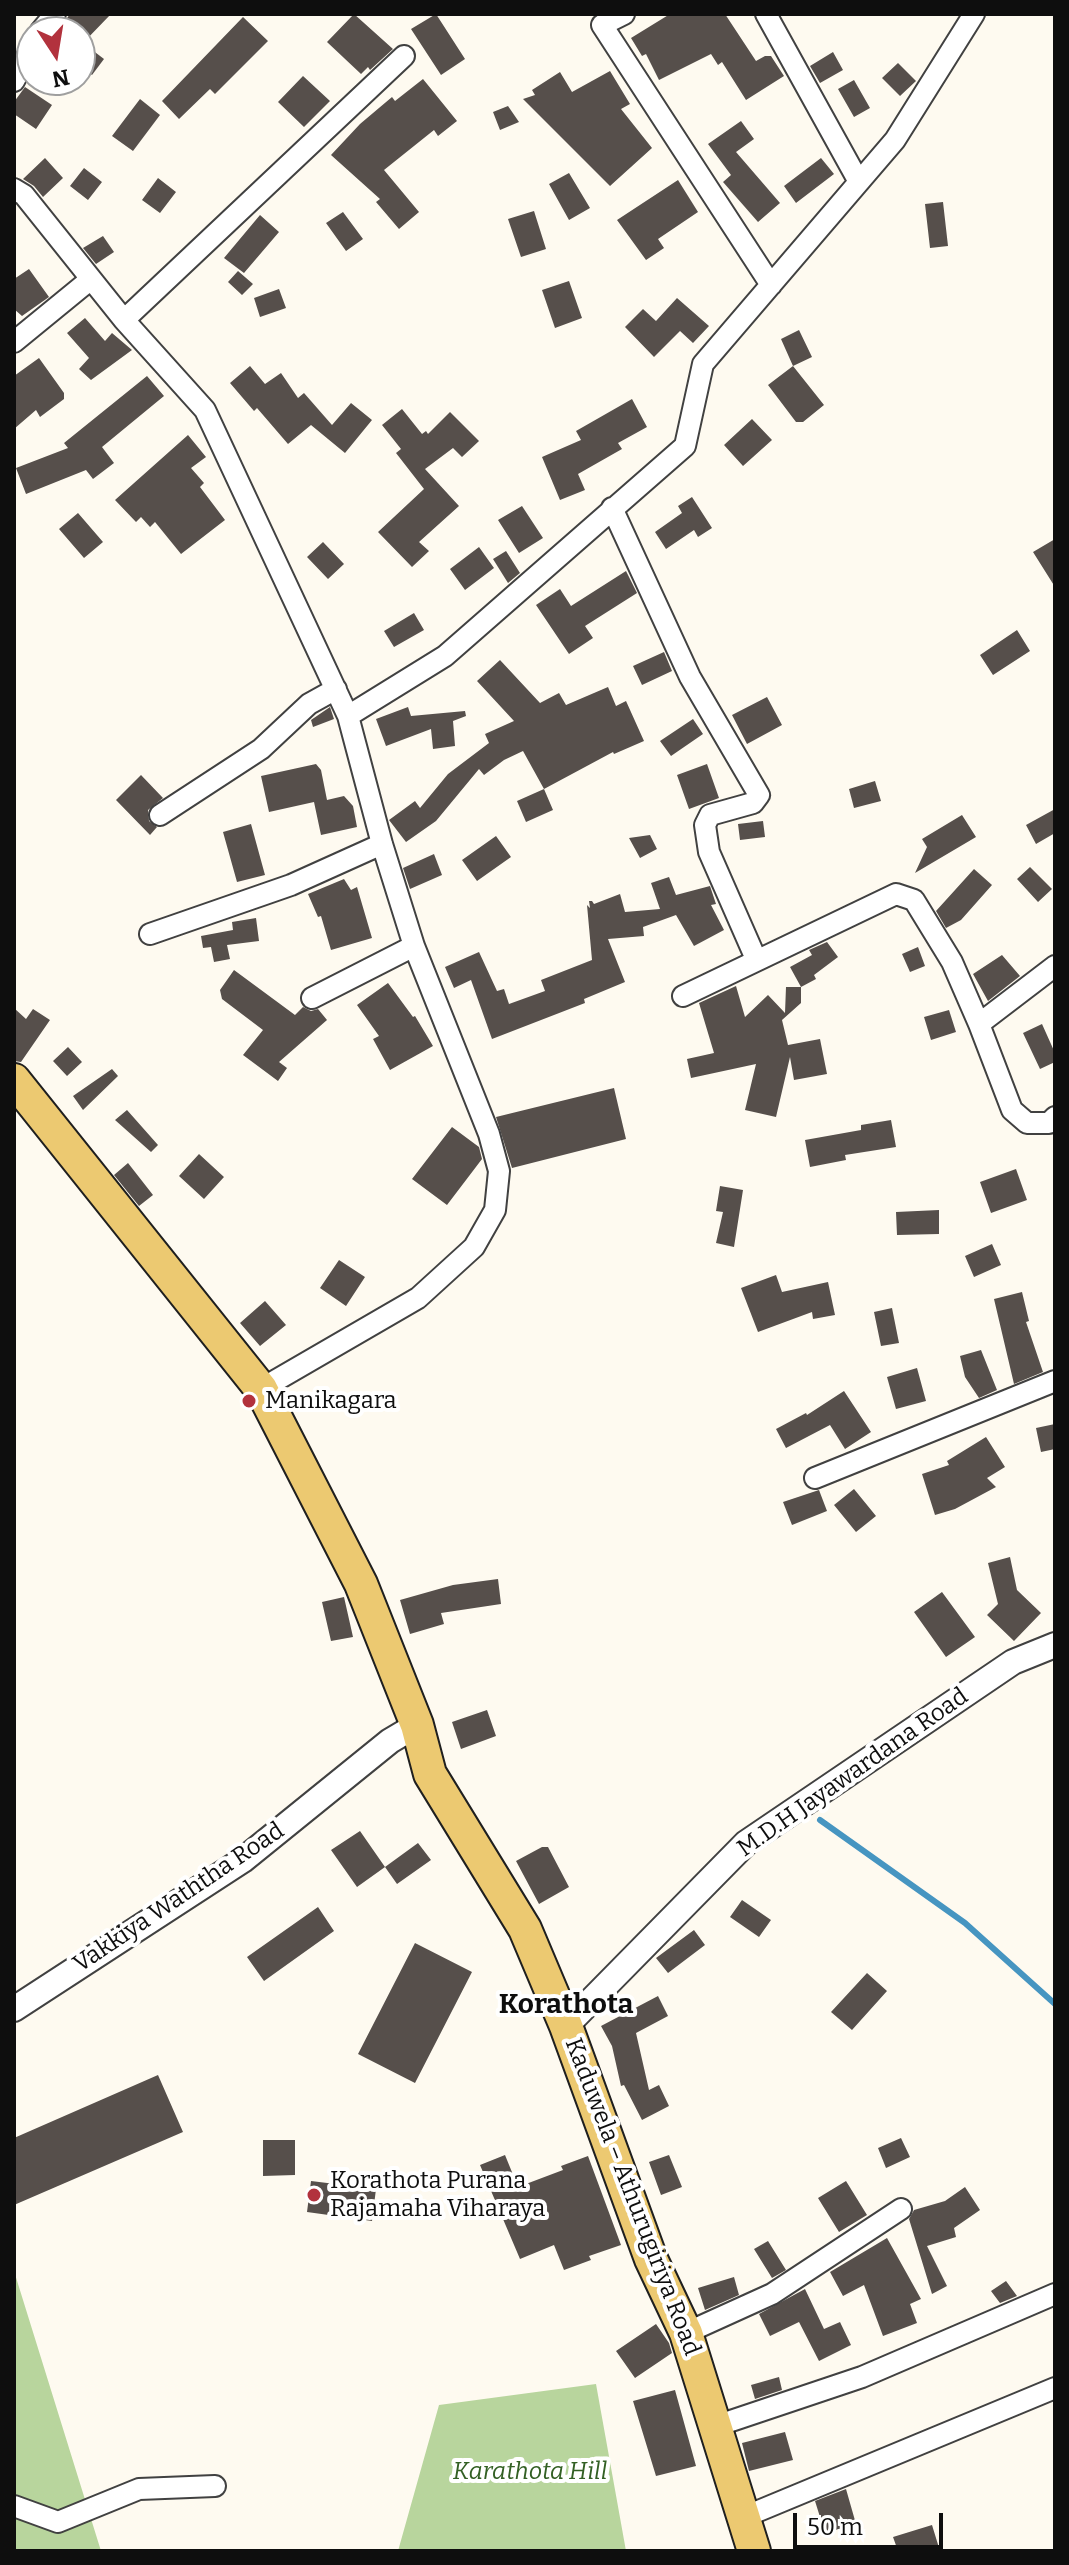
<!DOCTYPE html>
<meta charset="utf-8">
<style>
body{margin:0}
#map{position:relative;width:1069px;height:2565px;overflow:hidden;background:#fefaf0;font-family:Bitter,serif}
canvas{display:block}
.frame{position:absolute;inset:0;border:16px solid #0e0e0e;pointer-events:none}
.north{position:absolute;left:16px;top:16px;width:80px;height:80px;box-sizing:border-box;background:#fff;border:2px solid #9f9f9f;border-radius:50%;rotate:168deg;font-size:22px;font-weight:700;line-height:32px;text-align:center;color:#0e0e0e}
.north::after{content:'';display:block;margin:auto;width:28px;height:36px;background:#b2323d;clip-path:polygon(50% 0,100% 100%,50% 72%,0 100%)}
.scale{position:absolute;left:793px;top:2513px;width:150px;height:36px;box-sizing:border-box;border:4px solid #0e0e0e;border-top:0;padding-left:10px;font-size:24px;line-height:28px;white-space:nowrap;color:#0e0e0e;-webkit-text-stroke:6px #fff;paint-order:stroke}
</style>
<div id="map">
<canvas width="1069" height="2565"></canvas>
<div class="frame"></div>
<div class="north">N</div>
<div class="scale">50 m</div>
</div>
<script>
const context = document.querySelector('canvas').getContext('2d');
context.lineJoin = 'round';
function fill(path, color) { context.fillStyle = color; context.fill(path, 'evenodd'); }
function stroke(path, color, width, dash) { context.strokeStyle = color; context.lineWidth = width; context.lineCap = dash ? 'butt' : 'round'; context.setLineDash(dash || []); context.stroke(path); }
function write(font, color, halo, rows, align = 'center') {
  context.font = font + ' Bitter,serif'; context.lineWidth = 8; context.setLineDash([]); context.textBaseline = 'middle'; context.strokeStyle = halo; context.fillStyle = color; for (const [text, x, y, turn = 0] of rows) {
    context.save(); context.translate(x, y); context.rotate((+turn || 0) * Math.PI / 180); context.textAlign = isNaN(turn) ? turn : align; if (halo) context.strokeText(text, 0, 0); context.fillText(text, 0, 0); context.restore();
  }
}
const forest = new Path2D(`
 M14,2271L101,2551H14Z
 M596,2384L626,2551H398L439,2405Z`);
const stream = new Path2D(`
 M820,1820L965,1923L1055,2004`);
const building = new Path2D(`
 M70,14H111L83,43L104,59L92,75L80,65V32H57Z
 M354,14L393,49L370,70L368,67L361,74L327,42Z
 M436,14L465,59L441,75L411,29Z
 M670,14H725L756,61L765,56H771L784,76L746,100L722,62L718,65L711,54L659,80L646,54L642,56L631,38Z
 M243,17L268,41L215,94L210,89L179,119L162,101Z
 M833,52L843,70L820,83L810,66Z
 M898,63L916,81L900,96L882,78Z
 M610,71L630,104L621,109L652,148L610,186L523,99L535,95L532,90L560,72L572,92Z
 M303,76L330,101L304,127L278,102Z
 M423,79L457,121L438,136L434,130L384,170L419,212L399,229L376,202L380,199L331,155L360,124L392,97L395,101Z
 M854,80L870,108L854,117L838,89Z
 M25,87L52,105L36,129L14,114V102Z
 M140,99L160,115L133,151L112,136Z
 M508,106L519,122L500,130L493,112Z
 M741,121L754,139L736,152L780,203L758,222L723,182L731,175L708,144Z
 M45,158L63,178L43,197L34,186L23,179Z
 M821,158L834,174L796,203L784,186Z
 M84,168L102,182L88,200L70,186Z
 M569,173L590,208L569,220L549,184Z
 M158,178L176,192L160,213L142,200Z
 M678,180L698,212L658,239L664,248L646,260L617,220Z
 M943,202L948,246L930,248L925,204Z
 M534,211L546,249L521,257L508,219Z
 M343,212L363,239L346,251L326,223Z
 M260,215L279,232L244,273L224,258Z
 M103,236L114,252L96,264L83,248Z
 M29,269L49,297L22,316L14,309V279Z
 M238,271L253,284L242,295L228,282Z
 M569,281L582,318L555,328L542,290Z
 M279,289L286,308L260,317L254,298Z
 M677,298L709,326L693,343L680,331L654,357L625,327L643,309L656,321Z
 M85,318L105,341L112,333L132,350L91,380L79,369L89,358L67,333Z
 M799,330L812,357L793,366L781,339Z
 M39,358L64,393V399L40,417L36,410L14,429V376Z
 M250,366L265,384L281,373L298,398L304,393L332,425L351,403L372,420L345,453L311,425L288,444L257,408L254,411L230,383Z
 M793,366L824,405L803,422H796L768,385Z
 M147,376L164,396L102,447L114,463L93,479L86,470L26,494L16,468L68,448L64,443Z
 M632,399L647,427L618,443L622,449L578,474L585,490L560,500L542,457L581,440L576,431Z
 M402,409L422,434L426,431L428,434L450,412L479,441L462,457L453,448L425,469L459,506L419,542L429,551L412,567L378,532L424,489L396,453L401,449L382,425Z
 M752,419L772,440L743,466L724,445Z
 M188,435L206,457L191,468L204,483L200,487L225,520L181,554L155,522L150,527L141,517L136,522L115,500Z
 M692,497L712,528L698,537L694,530L666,549L655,532L682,513L678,506Z
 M522,506L543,538L519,553L498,520Z
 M78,513L103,542L84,558L59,529Z
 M1055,539V587L1033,552Z
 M323,542L344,564L328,579L307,557Z
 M479,547L494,568L465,590L450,569Z
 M506,551L520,573L508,583L493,559Z
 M626,571L637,593L585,626L593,638L569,654L536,605L560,589L571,606Z
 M414,613L424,630L394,647L384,631Z
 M1017,630L1030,651L993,675L980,655Z
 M664,652L672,671L642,685L633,666Z
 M500,660L540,703L559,693L566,705L608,687L616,706L626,701L644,741L614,754L613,752L544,789L523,751L504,760L484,775L479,769L436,821L406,842L389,820L415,801L420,808L448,774L489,743L485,734L514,721L477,681Z
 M767,697L782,725L747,744L732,715Z
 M330,707L334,719L313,727L311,720Z
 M408,707L411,716L465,711L466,716L453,721L455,746L433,749L431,729L386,746L376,719Z
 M693,719L703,734L671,756L660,741Z
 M316,764L321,770L327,800L344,796L353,806L357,827L321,835L314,802L269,812L261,776Z
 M707,764L719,798L689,809L677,775Z
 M141,775L163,798L148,810L149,821L157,827L150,835L116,800Z
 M875,781L881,801L854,808L849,789Z
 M544,789L553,810L526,822L517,801Z
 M1055,809V833L1036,844L1026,825Z
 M962,815L976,837L915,873L927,847L922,839Z
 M763,821L765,837L740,840L738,824Z
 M251,824L265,875L237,882L223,832Z
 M650,835L657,849L640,858L629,838Z
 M496,836L511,857L477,881L462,860Z
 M434,854L442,875L410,889L403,868Z
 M1030,867L1052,889L1038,902L1017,879Z
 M974,869L992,885L961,920L946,928L936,911Z
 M669,877L676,895L710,886L716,904L711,905L724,930L694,946L676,915L643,927L644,936L608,939L625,982L584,999L585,1003L492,1039L471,980L454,988L445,967L479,952L497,991L504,989L509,1004L545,991L541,980L592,960L587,905L590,908L589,901H592L594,904L620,894L625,912L660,909L651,883Z
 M344,879L351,890L357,887L372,938L331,950L321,916L318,917L308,894Z
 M256,918L259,941L227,945L230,959L214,962L211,947L203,948L201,936L233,930L232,922Z
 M827,942L838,957L814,975L816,979L801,987L790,967L812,955L809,950Z
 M918,947L925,966L910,972L902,954Z
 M1002,955L1020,976L988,1001L973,974Z
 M234,970L295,1015L303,1007L311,1011L318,1009L327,1020L279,1062L287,1068L278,1081L243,1055L263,1030L222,999L220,990Z
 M388,983L413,1017L415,1016L433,1046L390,1070L373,1039L379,1036L357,1005Z
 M736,986L745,1017L768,995L785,1013L786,987H801V1003L782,1020L788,1045L820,1039L827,1074L794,1080L790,1057L776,1117L745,1110L756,1064L691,1078L687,1059L714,1053L699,1003Z
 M14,1008L26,1019L33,1009L50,1020L21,1062L14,1061Z
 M949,1010L956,1032L931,1040L924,1017Z
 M1042,1024L1055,1053V1062L1040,1069L1023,1033Z
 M68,1047L82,1062L67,1076L53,1061Z
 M112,1069L118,1076L83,1110L73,1096Z
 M614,1088L626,1139L512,1168L496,1117Z
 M127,1110L158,1145L151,1152L115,1120Z
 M891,1120L896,1147L845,1155L846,1160L810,1167L805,1140L861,1130V1125Z
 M452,1127L479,1147L482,1159L447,1205L412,1179Z
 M199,1154L224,1177L204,1199L179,1176Z
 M128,1163L153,1195L139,1206L114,1175Z
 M1016,1169L1027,1200L991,1213L980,1182Z
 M720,1186L743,1190L734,1247L716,1243L723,1212L716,1211Z
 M939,1210V1234L897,1235L896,1212Z
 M992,1244L1001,1265L974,1277L965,1256Z
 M339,1260L365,1277L346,1306L320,1288Z
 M776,1275L782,1292L828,1282L835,1315L813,1319L812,1312L758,1332L741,1288Z
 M1022,1292L1029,1321L1026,1322L1043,1372L1014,1384L994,1299Z
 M265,1301L286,1325L260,1346L240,1323Z
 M892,1308L899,1343L881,1346L874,1312Z
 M981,1350L997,1390L979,1398L965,1377L960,1356Z
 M917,1368L926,1401L896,1409L887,1377Z
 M844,1391L871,1432L845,1449L830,1425L786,1448L776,1429L806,1413L807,1415Z
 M1055,1424V1449L1041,1452L1036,1428Z
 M986,1437L1005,1467L987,1478L996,1487L955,1509L935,1515L922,1474L949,1465L947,1461Z
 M854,1489L876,1516L856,1532L834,1505Z
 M819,1490L827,1511L792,1525L783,1502Z
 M1010,1557L1017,1590L1041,1613L1014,1641L987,1615L998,1604L988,1563Z
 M498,1579L501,1604L441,1613L444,1624L410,1634L400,1600L453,1585Z
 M942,1592L975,1637L946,1657L914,1612Z
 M344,1597L353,1637L331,1641L322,1602Z
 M487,1710L496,1736L461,1749L452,1722Z
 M360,1831L385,1867L357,1887L331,1850Z
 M418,1843L431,1860L397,1884L385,1867Z
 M542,1847H548L569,1887L539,1904L516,1861Z
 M742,1900L771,1920L759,1937L730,1917Z
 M318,1907L334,1931L264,1981L247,1957Z
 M694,1930L705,1945L668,1973L656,1958Z
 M415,1943L472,1972L415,2083L358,2054Z
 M867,1973L887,1991L852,2030L831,2012Z
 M658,1996L668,2016L636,2033L649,2090L659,2085L669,2106L642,2120L624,2085L621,2086L612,2046L601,2026Z
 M158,2075L183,2132L14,2205V2138Z
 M901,2138L910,2157L886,2168L878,2148Z
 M263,2140H295V2175L263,2176Z
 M505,2155L518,2187L563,2170L561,2166L588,2156L621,2245L589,2256L591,2260L564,2270L554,2245L520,2259L480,2165Z
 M669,2155L682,2187L661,2195L649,2162Z
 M311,2181L376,2189L372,2221L307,2212Z
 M846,2181L867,2215L839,2232L818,2198Z
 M965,2187L980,2210L954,2228L956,2237L927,2246L947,2286L932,2294L909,2219L914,2210L945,2201Z
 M887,2238L921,2299L910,2304L917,2323L883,2336L864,2285L843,2296L830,2272Z
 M768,2241L786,2270L772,2278L754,2249Z
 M734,2277L739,2295L705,2310L698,2288Z
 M1006,2281L1017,2296L1000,2303L991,2291Z
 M805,2289L824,2329L840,2322L851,2345L819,2361L799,2322L770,2336L759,2314Z
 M656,2324L669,2343L672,2353L635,2378L616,2351Z
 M779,2377L782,2390L755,2399L751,2385Z
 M675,2390L696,2466L656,2476L633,2401Z
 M785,2432L793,2460L749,2471L742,2443Z
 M846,2489L856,2524L825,2533L815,2501Z
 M932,2525L940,2551H898L893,2537Z`);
const minor = new Path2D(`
 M624,14L602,25L771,285
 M766,14L859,182
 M40,32L55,14
 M14,81L32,47
 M14,189L24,195L124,320L205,410L348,716L382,844L414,946L489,1134L499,1171L495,1210L474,1247L418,1298L261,1389
 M124,320L404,56
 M14,342L91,279
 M612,508L690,677L759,795L753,803L710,815L705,825L709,852L756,959
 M348,716L445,656L685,446L703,364L895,140L974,14
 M160,815L261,749L309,704L336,689
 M150,934L291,885L382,844
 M683,996L896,894L914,900L952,962L979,1024L1012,1110L1027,1123H1049L1055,1117
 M312,998L414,946
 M979,1024L1055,966
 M815,1478L1055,1381
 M686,2333L772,2294L901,2209
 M716,2426L862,2377L1055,2294
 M14,2506L58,2522L139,2489L215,2486
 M744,2517L1055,2388`);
const tertiary = new Path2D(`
 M14,2009L243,1860L390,1741L417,1725
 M566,2026L746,1843L1013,1662L1055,1645`);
const primary = new Path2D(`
 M14,1080L261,1389L361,1584L417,1725L430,1774L525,1929L566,2026L651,2259L686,2333L754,2551`);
const markers = [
 [249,1401,8,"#b2323d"],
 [314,2195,8,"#b2323d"]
];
const poiNames = [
 ["Manikagara",265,1401],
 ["Korathota Purana",330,2181],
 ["Rajamaha Viharaya",330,2209]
];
const streetNames = [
 ["M.D.H Jayawardana Road",853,1773,-35],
 ["Vakkiya Waththa Road",179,1898,-34],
 ["Kaduwela – Athurugiriya Road",632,2197,69]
];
const parkNames = [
 ["Karathota Hill",530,2472]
];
const quarterNames = [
 ["Korathota",566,2005]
];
fill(forest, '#b8d59d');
stroke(stream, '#4695c1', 6);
fill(building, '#564f4b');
stroke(minor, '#414141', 24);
stroke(tertiary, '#414141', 28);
stroke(primary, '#1f1f1f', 36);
stroke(minor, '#fff', 20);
stroke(tertiary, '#fff', 24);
stroke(primary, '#ecc971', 32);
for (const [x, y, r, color] of markers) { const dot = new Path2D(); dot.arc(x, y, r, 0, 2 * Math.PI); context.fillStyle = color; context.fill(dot); stroke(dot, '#fff', 3); }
write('24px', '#0e0e0e', '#fff', poiNames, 'left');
write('24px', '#0e0e0e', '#fff', streetNames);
write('italic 24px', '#336024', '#fff', parkNames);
write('bold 28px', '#0e0e0e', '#fff', quarterNames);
</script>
